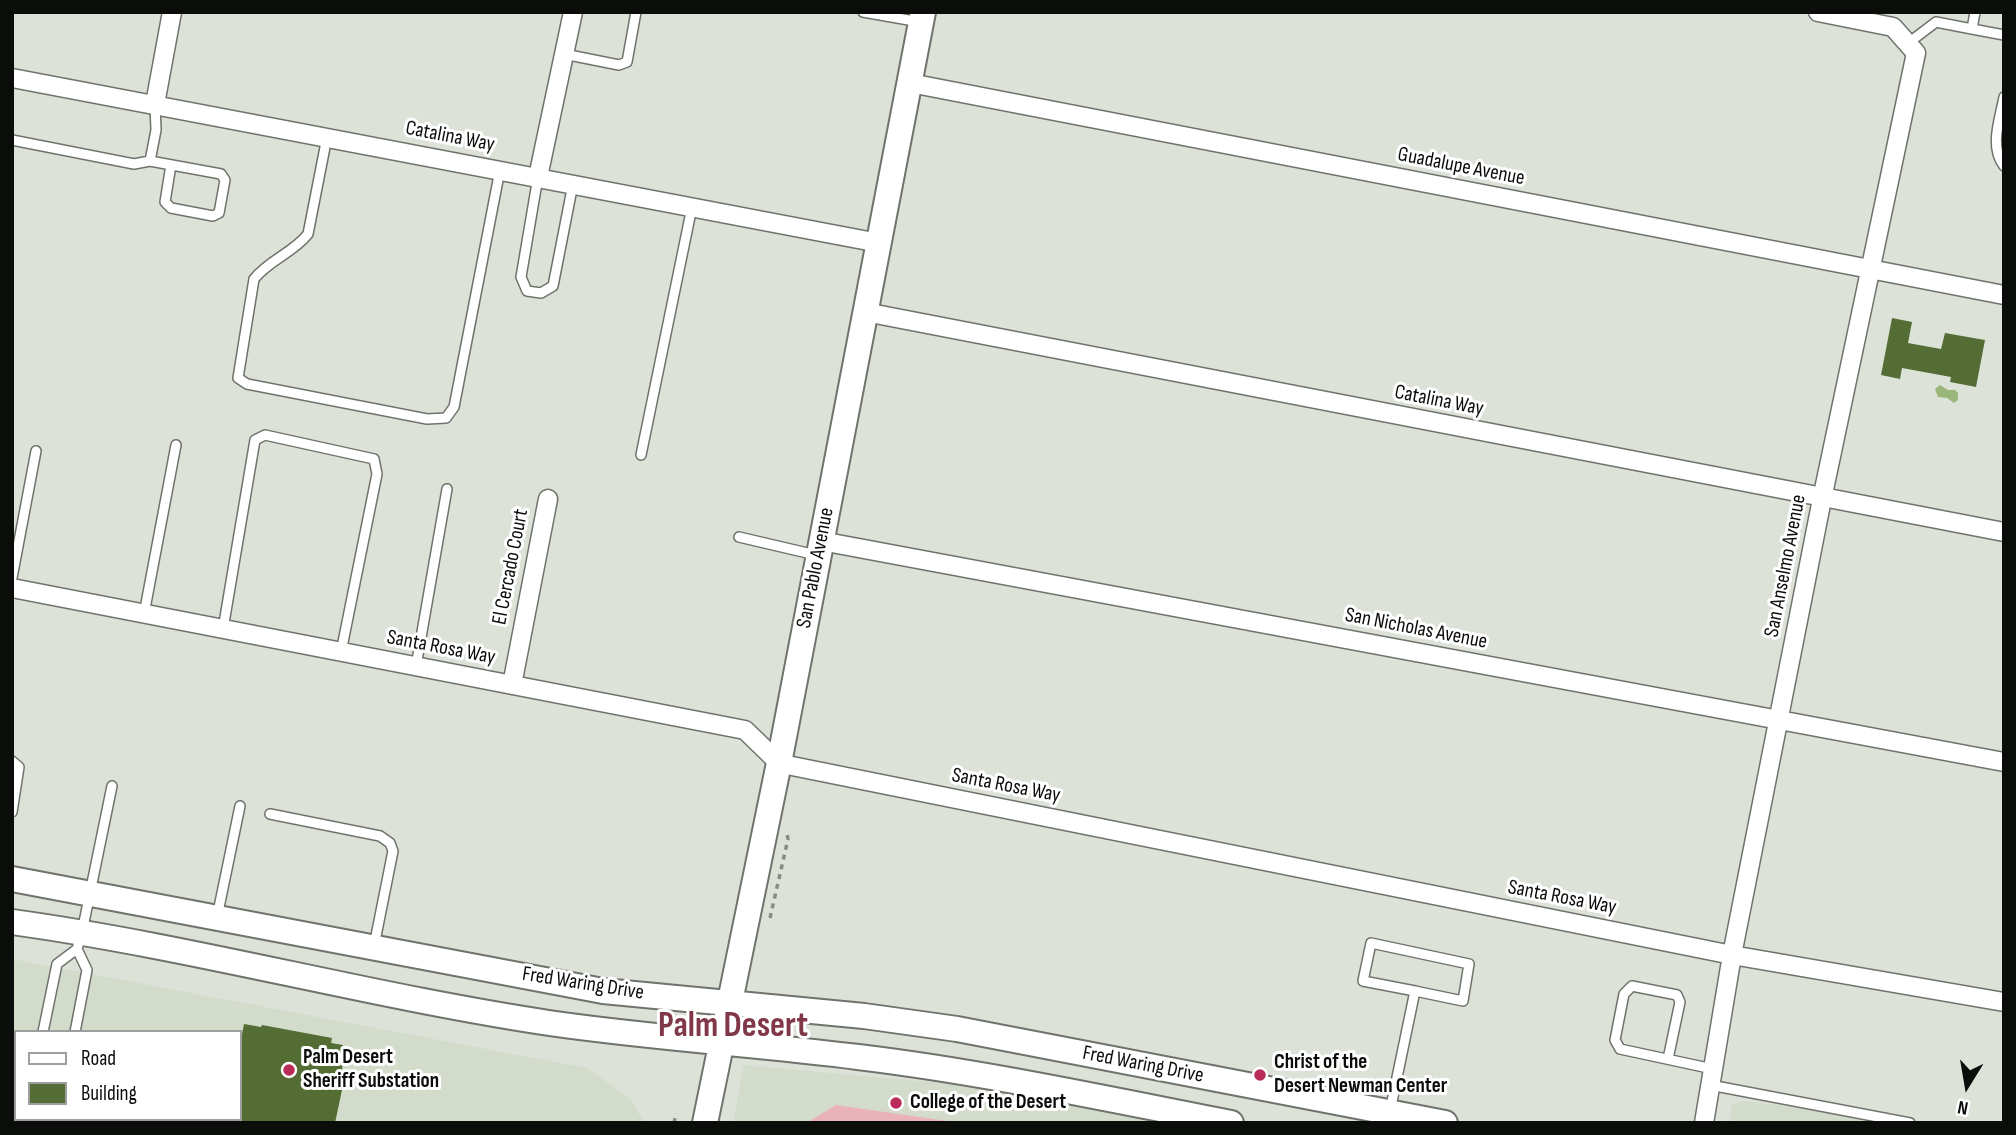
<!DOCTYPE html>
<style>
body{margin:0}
#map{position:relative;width:2016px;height:1135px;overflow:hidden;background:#dde2d9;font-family:"Sofia Sans Condensed",sans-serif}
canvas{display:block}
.frame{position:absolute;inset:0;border:14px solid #0b0d0a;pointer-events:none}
.legend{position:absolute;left:14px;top:1030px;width:228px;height:91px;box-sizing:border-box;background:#fff;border:2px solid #9d9e9d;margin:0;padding:9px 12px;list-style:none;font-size:21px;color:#0b0d0a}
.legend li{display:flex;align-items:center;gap:14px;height:35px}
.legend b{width:35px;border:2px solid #9d9e9d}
.north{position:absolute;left:1932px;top:1051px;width:70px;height:70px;-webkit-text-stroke:5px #fff;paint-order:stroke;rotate:191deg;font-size:19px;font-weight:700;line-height:28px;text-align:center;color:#0b0d0a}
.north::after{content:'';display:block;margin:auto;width:24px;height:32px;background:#0b0d0a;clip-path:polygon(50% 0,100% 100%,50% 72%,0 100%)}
</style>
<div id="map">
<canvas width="2016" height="1135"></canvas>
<div class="frame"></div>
<ul class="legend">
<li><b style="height:9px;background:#fff"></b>Road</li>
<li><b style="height:19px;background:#536d34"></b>Building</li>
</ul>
<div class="north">N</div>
</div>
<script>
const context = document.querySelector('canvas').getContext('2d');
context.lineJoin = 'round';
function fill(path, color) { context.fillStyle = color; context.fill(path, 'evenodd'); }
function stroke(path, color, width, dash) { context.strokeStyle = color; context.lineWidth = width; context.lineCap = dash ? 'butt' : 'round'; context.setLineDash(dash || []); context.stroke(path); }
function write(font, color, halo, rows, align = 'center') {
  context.font = font + ' "Sofia Sans Condensed",sans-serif'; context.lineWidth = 6; context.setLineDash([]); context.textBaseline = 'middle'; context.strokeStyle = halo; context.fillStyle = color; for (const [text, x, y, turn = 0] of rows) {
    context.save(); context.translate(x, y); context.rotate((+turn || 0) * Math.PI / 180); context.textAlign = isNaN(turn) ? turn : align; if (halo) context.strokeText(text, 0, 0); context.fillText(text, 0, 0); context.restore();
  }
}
const built = new Path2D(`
 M12,959L587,1068L631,1099L644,1123H12ZM16,1032H240V1119H16Z
 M744,1065L953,1084L1158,1123H733Z
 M1745,1101L1842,1113L1893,1123H1729L1732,1104Z`);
const green = new Path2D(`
 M836,1105L962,1123H806Z`);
const water = new Path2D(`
 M1940,385L1948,390H1955L1958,393V400L1954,403L1947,398L1938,397L1935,389Z`);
const building = new Path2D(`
 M1892,318L1912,322L1908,343L1941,349L1945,333L1985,340L1976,387L1950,382L1951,377L1902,368L1900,379L1881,375Z
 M244,1024L261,1027L262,1025L332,1038L331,1043L343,1045L342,1054H345L338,1089L342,1090L335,1123H240V1044Z`);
const path = new Path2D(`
 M770,918L788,839L787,834
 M12,1114L16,1107
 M674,1123L676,1113`);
const lane = new Path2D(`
 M863,12L920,22
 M1975,12L1972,29L2004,35
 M1907,44L1936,22L1972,29
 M564,54L619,65L627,62L636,12
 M2004,97C2000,119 1989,147 2004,166
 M155,104L156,130L150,161L221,174L225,180L219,213L213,216L171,208L165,202L171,165
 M327,137L308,234C293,253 269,260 254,279L238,378L247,384L427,419L446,418L454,407L500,170
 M12,140L134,164L150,161
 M538,177L521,277L527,291L541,293L553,286L573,184
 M641,455L692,207
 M739,537L816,555
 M12,578L36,451
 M144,614L176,445
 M223,629L255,440L265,435L374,459L377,474L341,652
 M416,666L447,489
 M12,761L19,767L12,812
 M270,814L380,836L390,843L393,851L374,946
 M217,917L240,806
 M43,1032L57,964L77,949L82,932L112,786
 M75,1032L87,970L77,949
 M1668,1059L1680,1002L1677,995L1632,986L1624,994L1615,1040L1620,1049L1713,1069
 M1710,1085L1910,1123
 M1390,1111L1415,991L1463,1001L1469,964L1371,943L1363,981L1415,991
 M25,1123L26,1119
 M57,1123L58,1119`);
const street = new Path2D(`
 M12,78L879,243
 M910,83L2004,295
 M155,104L172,12
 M538,177L573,12
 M865,312L2004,532
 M821,541L2004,762
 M12,588L745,730L779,763L792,766L1732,955L2004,1002
 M512,685L548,499
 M1704,1123L1732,955L1822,499L1916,53L1893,27L1818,12`);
const secondary = new Path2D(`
 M12,879L603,991L864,1016L957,1029L1445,1123
 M12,922C193,947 369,996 549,1023C652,1038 755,1044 858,1057C983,1072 1107,1099 1231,1123
 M705,1123L779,763L923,12`);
const markers = [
 [289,1070,7,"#ba2b59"],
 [1260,1075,7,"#ba2b59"],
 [896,1103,7,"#ba2b59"]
];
const streetNames = [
 ["Catalina Way",450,137,11],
 ["Guadalupe Avenue",1461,167,11],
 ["Catalina Way",1439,401,11],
 ["San Anselmo Avenue",1786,566,-79],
 ["El Cercado Court",511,567,-79],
 ["San Pablo Avenue",816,568,-79],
 ["San Nicholas Avenue",1416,629,11],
 ["Santa Rosa Way",441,648,11],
 ["Santa Rosa Way",1006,786,11],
 ["Santa Rosa Way",1562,898,11],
 ["Fred Waring Drive",583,984,9],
 ["Fred Waring Drive",1143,1065,11]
];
const poiNames = [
 ["Palm Desert",303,1058],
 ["Sheriff Substation",303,1082],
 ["Christ of the",1274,1063],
 ["Desert Newman Center",1274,1087],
 ["College of the Desert",910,1103]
];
const townNames = [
 ["Palm Desert",733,1027]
];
fill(built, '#d3dccb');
fill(green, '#eab3bc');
fill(water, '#9ab77b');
fill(building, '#536d34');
stroke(lane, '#6f736b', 12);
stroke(street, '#6f736b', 21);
stroke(secondary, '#6f736b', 28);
stroke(path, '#878b85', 3.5, [5, 5]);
stroke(lane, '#fff', 9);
stroke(street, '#fff', 18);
stroke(secondary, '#fff', 24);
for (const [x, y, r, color] of markers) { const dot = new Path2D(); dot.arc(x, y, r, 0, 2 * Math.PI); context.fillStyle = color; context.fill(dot); stroke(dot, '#fff', 2.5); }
write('21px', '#0b0d0a', '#fff', streetNames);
write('bold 21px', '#0b0d0a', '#fff', poiNames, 'left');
write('bold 35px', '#803849', '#fff', townNames);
</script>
